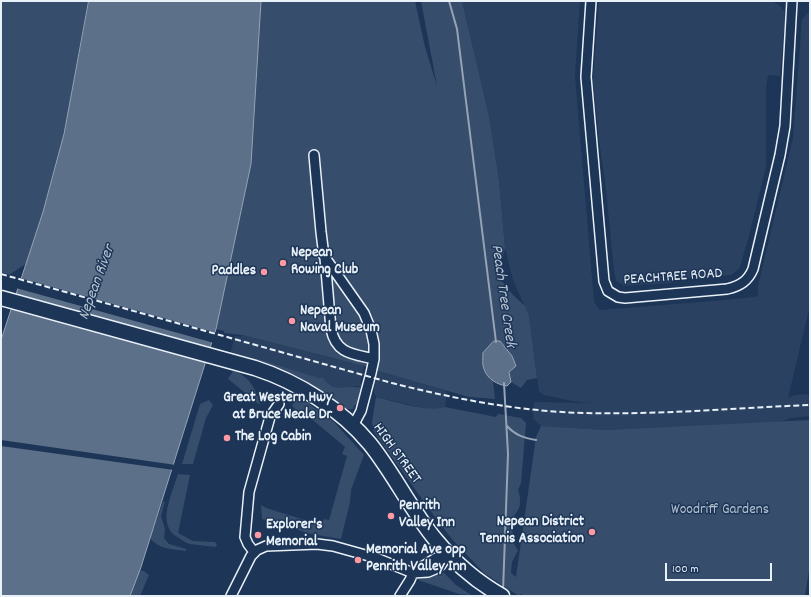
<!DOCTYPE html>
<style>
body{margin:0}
#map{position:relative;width:811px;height:597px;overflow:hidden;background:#1d3557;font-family:Dekko,sans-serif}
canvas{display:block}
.frame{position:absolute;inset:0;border:2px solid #e8f1f8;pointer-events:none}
.scale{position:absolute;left:665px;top:563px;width:107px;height:18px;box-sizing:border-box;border:2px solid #e8f1f8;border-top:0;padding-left:5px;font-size:12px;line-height:14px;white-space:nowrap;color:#e8f1f8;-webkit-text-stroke:3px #1d3557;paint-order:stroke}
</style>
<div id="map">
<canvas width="811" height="597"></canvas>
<div class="frame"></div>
<div class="scale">100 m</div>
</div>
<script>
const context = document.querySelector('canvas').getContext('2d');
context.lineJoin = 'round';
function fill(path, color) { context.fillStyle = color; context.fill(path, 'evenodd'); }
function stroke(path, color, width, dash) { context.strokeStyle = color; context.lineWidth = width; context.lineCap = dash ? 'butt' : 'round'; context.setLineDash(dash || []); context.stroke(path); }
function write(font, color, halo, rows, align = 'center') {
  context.font = font + ' Dekko,sans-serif'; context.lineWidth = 3; context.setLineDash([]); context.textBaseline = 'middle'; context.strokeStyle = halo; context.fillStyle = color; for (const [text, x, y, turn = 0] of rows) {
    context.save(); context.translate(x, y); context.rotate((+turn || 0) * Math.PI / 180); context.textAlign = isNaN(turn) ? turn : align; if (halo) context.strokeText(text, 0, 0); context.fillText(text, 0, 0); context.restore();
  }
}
const built = new Path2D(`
 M462,1H580L575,76L594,302L600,310L713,301L754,297L758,296V286L793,138L802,19L810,11V305L788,398L795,395L807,394L810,399V416L791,418L778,423L606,430L541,426L533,419L534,402L591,403L572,401L544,395L539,392L529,316L513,280L505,248L499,180L489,116Z
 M599,1H761L774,2L780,6L784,11L785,18L780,76L768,75L766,88V167L748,240L739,269L731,275L687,278L670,283L624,286L616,281L614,270L605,181L599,140L593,80Z
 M242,335L364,366L360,383L362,384V387L356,386L337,389L327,384L323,377L319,378L259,359L255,361L230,354L235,336L241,337Z
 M378,371L444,390L447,393L445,407L440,409H428L376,397L374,392V387Z`);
const green = new Path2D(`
 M1,1H89L64,134L43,212L27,263L9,275L1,272Z
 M261,1H415L425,47L437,86L421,1H462L489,116L499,180L505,248L498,276L513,295L525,306L529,316L537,378L527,380L521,388L511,382L506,348L500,341L489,345L495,399L469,397L378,371L364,366L242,335L224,333V331L216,329L251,164Z
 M259,359L319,378L323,377C333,395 346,384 362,388L358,402L354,406L353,409C342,411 330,397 321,392C300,379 277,372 254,364L255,361Z
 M233,371C249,375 257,390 260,405L228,379Z
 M298,396L334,422L364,455L351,490L350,502L341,539L311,534L262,519L261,505L266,508L321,525L324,519L329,520L347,456L342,454L345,447L308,416L304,420L301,415L292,406Z
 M376,397C394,401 428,413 445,407L496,417L498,414L521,418L526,423L521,483L518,490C520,494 521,504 519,508C518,511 515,514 514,516C511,525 512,544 518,550L512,562L511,573L516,577L536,437L541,426L606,430L810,420V564L805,596H526L520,594L519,596L484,573L452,539L437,520L374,432L372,422Z
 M209,400L213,405L206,418L193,464H182L200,404Z
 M178,474L190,475L178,533L193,541L215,542L217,545L215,547C207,546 198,545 190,544C186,543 182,540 179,538C155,526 172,494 178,474Z
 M165,501L161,516L165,529L164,538L169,544L186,549V551C172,549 158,549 150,538L163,502Z
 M137,570L144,571L149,575L140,596H128Z
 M443,572L456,585L471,595L459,594L418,580Z`);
const water = new Path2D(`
 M89,1H261L251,164L216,329L141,567L130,596H1V340L43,212L64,134Z
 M494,341H500L512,356L516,366L509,372L511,382L507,386C498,385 487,379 484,369C482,365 483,358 483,353Z`);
const pier = new Path2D(`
 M20,278L217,333L214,343L16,288Z
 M1,440L176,465L174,470L1,446Z`);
const stream = new Path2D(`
 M449,1L457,29L496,342
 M507,426C515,435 524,438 536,440
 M503,591L508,454L504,383`);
const minor = new Path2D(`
 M591,1L586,77L604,281L608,291L618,297L625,298L727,289C740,286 748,281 753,269L780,155L785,126L792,1
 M314,155L321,232L324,256L364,313L371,330L374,344V359L371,373L361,411L353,426
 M325,258L331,329C336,354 353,354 374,359
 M254,552L248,544L245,537L249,492L270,417L279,404
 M414,572L436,558L448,554
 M231,596L251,556L257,550L266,546L317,544L333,546L376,558L413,573L428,572L435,569L441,565L448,554
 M400,596L410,580L413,573`);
const trunk = new Path2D(`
 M1,298L255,368C298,382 341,409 370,444C394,474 411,510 435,539C454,562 477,582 502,596`);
const rail = new Path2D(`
 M1,274L392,383C455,399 518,411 583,413C659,415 735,408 810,405`);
const markers = [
 [283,263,4,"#ff9aa2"],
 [264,272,4,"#ff9aa2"],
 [292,321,4,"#ff9aa2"],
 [340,408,4,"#ff9aa2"],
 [227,438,4,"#ff9aa2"],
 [391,516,4,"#ff9aa2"],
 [592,532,4,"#ff9aa2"],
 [258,535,4,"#ff9aa2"],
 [358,560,4,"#ff9aa2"]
];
const poiNames = [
 ["Nepean",291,254],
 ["Rowing Club",291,271],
 ["Paddles",256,272,"right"],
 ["Nepean",300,312],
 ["Naval Museum",300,329],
 ["Great Western Hwy",332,399,"right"],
 ["at Bruce Neale Dr",332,416,"right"],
 ["The Log Cabin",235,438],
 ["Penrith",399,507],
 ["Valley Inn",399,524],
 ["Nepean District",584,523,"right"],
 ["Tennis Association",584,540,"right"],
 ["Explorer's",266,526],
 ["Memorial",266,543],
 ["Memorial Ave opp",366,551],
 ["Penrith Valley Inn",366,568]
];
const streetNames = [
 ["PEACHTREE ROAD",673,278,-4],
 ["HIGH STREET",396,454,54]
];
const parkNames = [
 ["Woodriff Gardens",720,511]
];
const waterNames = [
 ["Nepean River",98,283,-70],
 ["Peach Tree Creek",502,296,82]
];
fill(built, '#2a4162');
fill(green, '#374d6c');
fill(water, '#5d7089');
stroke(water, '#95a4b5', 1);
fill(pier, '#1d3557');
stroke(stream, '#95a4b5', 2);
stroke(minor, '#e8f1f8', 12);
stroke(trunk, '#e8f1f8', 17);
stroke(minor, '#1d3557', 9);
stroke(trunk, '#1d3557', 14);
stroke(rail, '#e8f1f8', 2, [6, 3]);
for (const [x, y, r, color] of markers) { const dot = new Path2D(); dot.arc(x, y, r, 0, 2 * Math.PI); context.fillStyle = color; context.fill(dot); stroke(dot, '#1d3557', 1.5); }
write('bold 15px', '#e8f1f8', '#1d3557', poiNames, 'left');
write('15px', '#e8f1f8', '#1d3557', streetNames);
write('15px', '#b3c0ce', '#1d3557', parkNames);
write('italic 16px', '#b7c4d1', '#1d3557', waterNames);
</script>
